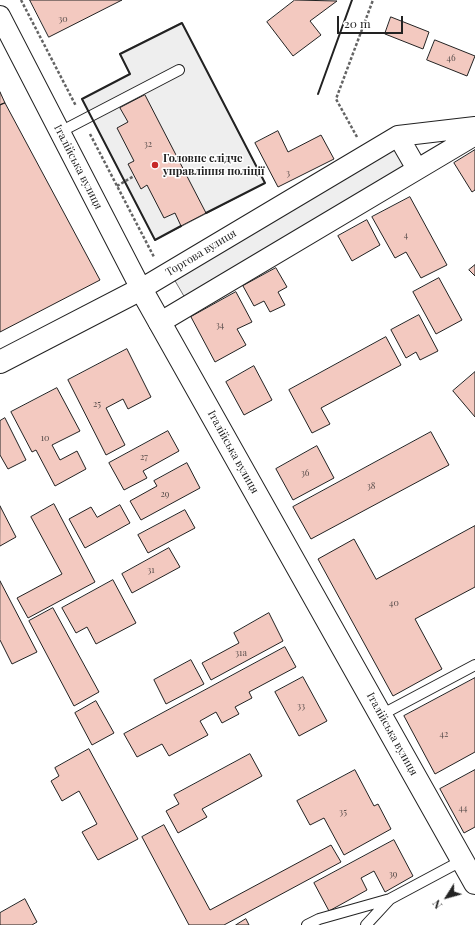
<!DOCTYPE html>
<meta charset="utf-8">
<style>
body{margin:0}
#map{position:relative;width:475px;height:925px;overflow:hidden;background:#fff;font-family:"Playfair Display",serif}
canvas{display:block}
.north{position:absolute;left:427px;top:877px;width:40px;height:40px;-webkit-text-stroke:3px #fff;paint-order:stroke;rotate:233deg;font-size:11px;font-weight:700;line-height:16px;text-align:center;color:#222}
.north::after{content:'';display:block;margin:auto;width:14px;height:18px;background:#222;clip-path:polygon(50% 0,100% 100%,50% 72%,0 100%)}
.scale{position:absolute;left:337px;top:16px;width:66px;height:18px;box-sizing:border-box;border:2px solid #222;border-top:0;padding-left:5px;font-size:12px;line-height:14px;white-space:nowrap;color:#222;-webkit-text-stroke:3px #fff;paint-order:stroke}
</style>
<div id="map">
<canvas width="475" height="925"></canvas>
<div class="north">N</div>
<div class="scale">20 m</div>
</div>
<script>
const context = document.querySelector('canvas').getContext('2d');
context.lineJoin = 'round';
function fill(path, color) { context.fillStyle = color; context.fill(path, 'evenodd'); }
function stroke(path, color, width, dash) { context.strokeStyle = color; context.lineWidth = width; context.lineCap = dash ? 'butt' : 'round'; context.setLineDash(dash || []); context.stroke(path); }
function write(font, color, halo, rows, align = 'center') {
  context.font = font + ' "Playfair Display",serif'; context.lineWidth = 3; context.setLineDash([]); context.textBaseline = 'middle'; context.strokeStyle = halo; context.fillStyle = color; for (const [text, x, y, turn = 0] of rows) {
    context.save(); context.translate(x, y); context.rotate((+turn || 0) * Math.PI / 180); context.textAlign = isNaN(turn) ? turn : align; if (halo) context.strokeText(text, 0, 0); context.fillText(text, 0, 0); context.restore();
  }
}
const green = new Path2D(`
 M182,23L265,183L155,240L82,99L130,74L120,54Z
 M395,148L406,166L185,298L174,279Z`);
const building = new Path2D(`
 M30,0H122L49,37Z
 M295,0L337,1L310,21L321,35L293,56L267,22Z
 M391,17L429,32L423,49L385,34Z
 M435,40L475,56L467,76L427,60Z
 M0,92L5,103L0,105Z
 M145,95L206,213L181,226L175,213L164,218L147,185L141,189L128,164L134,161L117,128L128,122L120,108Z
 M5,103L100,280L0,332V105Z
 M278,131L288,152L321,135L334,159L278,187L255,143Z
 M475,150V190L472,192L454,163Z
 M410,197L447,265L421,278L406,252L395,258L372,217Z
 M367,220L380,245L352,261L338,236Z
 M475,265V276L469,270Z
 M276,268L287,287L278,292L285,305L270,312L264,301L254,306L243,286Z
 M439,278L462,320L436,334L413,292Z
 M236,292L252,322L237,329L246,345L215,362L191,317Z
 M419,315L438,351L420,360L416,352L406,358L391,330Z
 M386,337L401,365L321,408L330,424L312,433L289,390Z
 M127,349L151,397L128,409L123,399L106,408L125,445L106,455L68,380Z
 M254,366L272,400L244,415L226,382Z
 M475,372V417L453,391Z
 M57,388L80,431L52,445L60,460L77,451L86,469L55,486L36,450L32,452L11,412Z
 M5,418L26,460L8,469L0,455V421Z
 M168,431L179,451L143,471L147,478L124,490L109,463Z
 M431,432L449,465L311,539L293,507Z
 M317,446L334,478L293,500L276,469Z
 M187,463L200,488L141,520L130,501L157,486L154,481Z
 M54,504L95,582L28,618L17,598L62,574L31,517Z
 M120,505L130,523L85,548L69,519L91,507L97,517Z
 M0,506L16,537L0,546Z
 M185,510L195,528L148,553L138,535Z
 M475,526V587L415,619L442,669L393,696L318,559L354,539L376,579Z
 M169,548L180,567L132,593L122,574Z
 M113,580L136,623L96,644L87,627L76,633L62,608Z
 M0,581L37,652L12,664L0,640Z
 M53,608L99,692L74,706L29,621Z
 M269,613L283,641L211,680L202,663L239,643L234,633Z
 M285,647L296,667L249,692L252,698L235,707L239,714L222,723L216,712L200,721L208,735L169,756L162,744L137,757L124,734Z
 M191,660L204,684L166,704L154,680Z
 M303,677L327,721L299,736L275,692Z
 M475,678V752L435,774L404,716Z
 M96,701L114,733L92,745L75,713Z
 M89,749L138,839L98,860L82,832L97,824L79,791L62,801L51,781L59,776L55,768Z
 M250,754L262,776L202,809L207,817L178,833L166,811L179,804L174,795Z
 M355,770L374,806L378,804L391,829L344,855L324,818L310,825L297,801Z
 M475,770V827L464,833L440,789Z
 M164,825L210,910L331,845L341,862L224,925H189L142,837Z
 M394,840L413,876L385,892L374,871L361,878L367,890L329,911L314,883Z
 M25,899L37,922L32,925H0V913Z
 M246,919L249,925H236Z`);
const path = new Path2D(`
 M21,0L76,106
 M90,134L154,257
 M357,137L336,99L373,0
 M117,186L134,176`);
const service = new Path2D(`
 M60,132L179,70
 M381,715L475,665
 M307,925L319,919L390,899L463,860
 M366,925L390,899`);
const minor = new Path2D(`
 M0,16L141,289L398,136L475,127
 M398,136L417,169
 M159,323L475,135`);
const tertiary = new Path2D(`
 M0,362L141,289L475,883`);
const wall = new Path2D(`
 M318,94L352,0
 M181,226L155,240L82,99L130,74L120,54L182,23L265,183L206,213`);
const markers = [
 [155,165,4,"#c62828"]
];
const numberNames = [
 ["30",63,19],
 ["46",451,58],
 ["32",148,144],
 ["3",288,173],
 ["4",406,235],
 ["34",220,325],
 ["25",97,404],
 ["10",45,438],
 ["27",144,457],
 ["36",305,473],
 ["38",371,486],
 ["29",165,494],
 ["31",151,570],
 ["40",394,603],
 ["31а",241,653],
 ["33",301,706],
 ["42",444,734],
 ["44",463,808],
 ["35",343,812],
 ["39",393,874]
];
const poiNames = [
 ["Головне слідче",163,159],
 ["управління поліції",163,172]
];
const streetNames = [
 ["Італійська вулиця",78,167,63],
 ["Торгова вулиця",201,253,-31],
 ["Італійська вулиця",233,452,61],
 ["Італійська вулиця",392,734,61]
];
fill(green, '#eee');
stroke(green, '#6f6f6f', 1);
fill(building, '#f3c9c0');
stroke(building, '#222', 1);
stroke(service, '#222', 12);
stroke(minor, '#222', 22);
stroke(tertiary, '#222', 24);
stroke(path, '#646464', 2.5, [3, 2]);
stroke(service, '#fff', 10);
stroke(minor, '#fff', 20);
stroke(tertiary, '#fff', 22);
stroke(wall, '#222', 2);
for (const [x, y, r, color] of markers) { const dot = new Path2D(); dot.arc(x, y, r, 0, 2 * Math.PI); context.fillStyle = color; context.fill(dot); stroke(dot, '#fff', 1.5); }
write('9px', '#564c4a', null, numberNames);
write('bold 11px', '#222', '#fff', poiNames, 'left');
write('11px', '#222', '#fff', streetNames);
</script>
